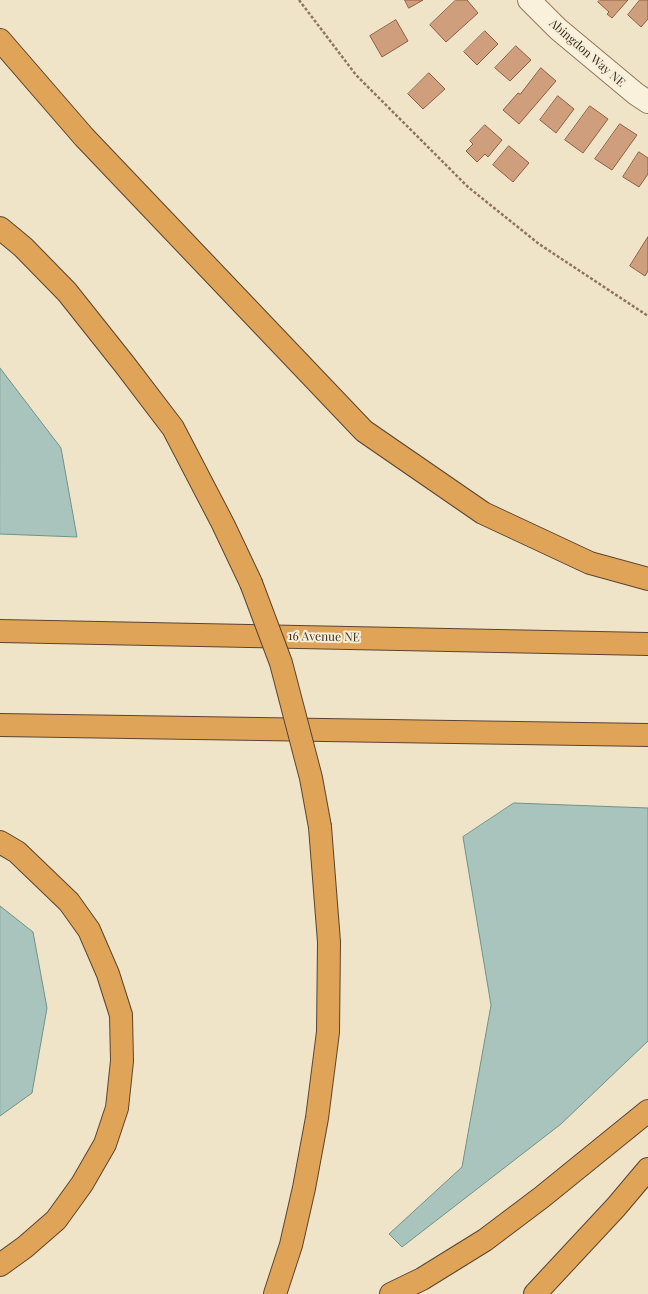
<!DOCTYPE html>
<style>
body{margin:0}
canvas{display:block;background:#f0e4c8}
</style>
<canvas width="648" height="1294"></canvas>
<script>
const context = document.querySelector('canvas').getContext('2d');
context.lineJoin = 'round';
function fill(path, color) { context.fillStyle = color; context.fill(path, 'evenodd'); }
function stroke(path, color, width, dash) { context.strokeStyle = color; context.lineWidth = width; context.lineCap = dash ? 'butt' : 'round'; context.setLineDash(dash || []); context.stroke(path); }
function write(font, color, halo, rows, align = 'center') {
  context.font = font + ' "Playfair Display",serif'; context.lineWidth = 4; context.setLineDash([]); context.textBaseline = 'middle'; context.strokeStyle = halo; context.fillStyle = color; for (const [text, x, y, turn = 0] of rows) {
    context.save(); context.translate(x, y); context.rotate((+turn || 0) * Math.PI / 180); context.textAlign = isNaN(turn) ? turn : align; if (halo) context.strokeText(text, 0, 0); context.fillText(text, 0, 0); context.restore();
  }
}
const water = new Path2D(`
 M0,368L61,448L77,537L0,534Z
 M514,803L648,808V1041L561,1124L402,1247L389,1234L462,1167L491,1005L463,837Z
 M0,906L33,932L47,1008L32,1093L0,1116Z`);
const building = new Path2D(`
 M405,0H423L409,8Z
 M456,0H467L478,13L446,42L430,25Z
 M600,0H628L612,18L607,14L609,12L598,2Z
 M640,0H648V19L641,27L628,15Z
 M396,20L408,41L382,57L370,36Z
 M485,31L498,44L477,65L464,52Z
 M516,46L531,60L510,81L495,68Z
 M541,68L556,81L519,124L503,110L518,93L520,94Z
 M429,73L445,89L423,109L408,94Z
 M558,96L574,109L556,133L540,120Z
 M590,106L608,119L583,153L565,140Z
 M620,124L637,135L612,170L595,159Z
 M485,125L502,140L488,157L485,154L477,162L466,151L473,144L470,141Z
 M509,146L529,163L513,182L493,165Z
 M639,152L648,158V174L639,187L623,177Z
 M648,237V271L645,276L630,266Z`);
const path = new Path2D(`
 M299,0L356,75L468,187L539,244L648,316`);
const minor = new Path2D(`
 M529,0L558,29L636,94L648,102`);
const highway = new Path2D(`
 M0,40L84,137L364,431L483,513L590,563L648,579
 M0,228L23,247L67,292L125,365L173,428L223,524L251,583
 M0,631L648,644
 M0,725L648,735
 M0,842L17,852L69,902L89,930L108,974L121,1015L122,1061L117,1108L105,1144L82,1184L56,1220L25,1247L0,1265
 M275,1294L291,1245L304,1188L317,1118L328,1032L329,942L320,827
 M391,1294L422,1279L485,1240L542,1197L648,1111
 M535,1294L616,1207L648,1169`);
const highwayBridge = new Path2D(`
 M251,583L281,663L311,778L320,827`);
const streetNames = [
 ["Abingdon Way NE",587,53,41],
 ["16 Avenue NE",324,637,1]
];
fill(water, '#a9c4bc');
stroke(water, '#6f938a', 1);
fill(building, '#cf9f7d');
stroke(building, '#8d5f41', 1);
stroke(minor, '#8d765c', 24);
stroke(highway, '#5b4430', 24);
stroke(path, '#8d765c', 2.5, [3, 2]);
stroke(minor, '#faf1dc', 22);
stroke(highway, '#e0a458', 22);
stroke(highwayBridge, '#5b4430', 24, []);
stroke(highwayBridge, '#e0a458', 22);
write('12px', '#3d2e20', '#f7eed8', streetNames);
</script>
